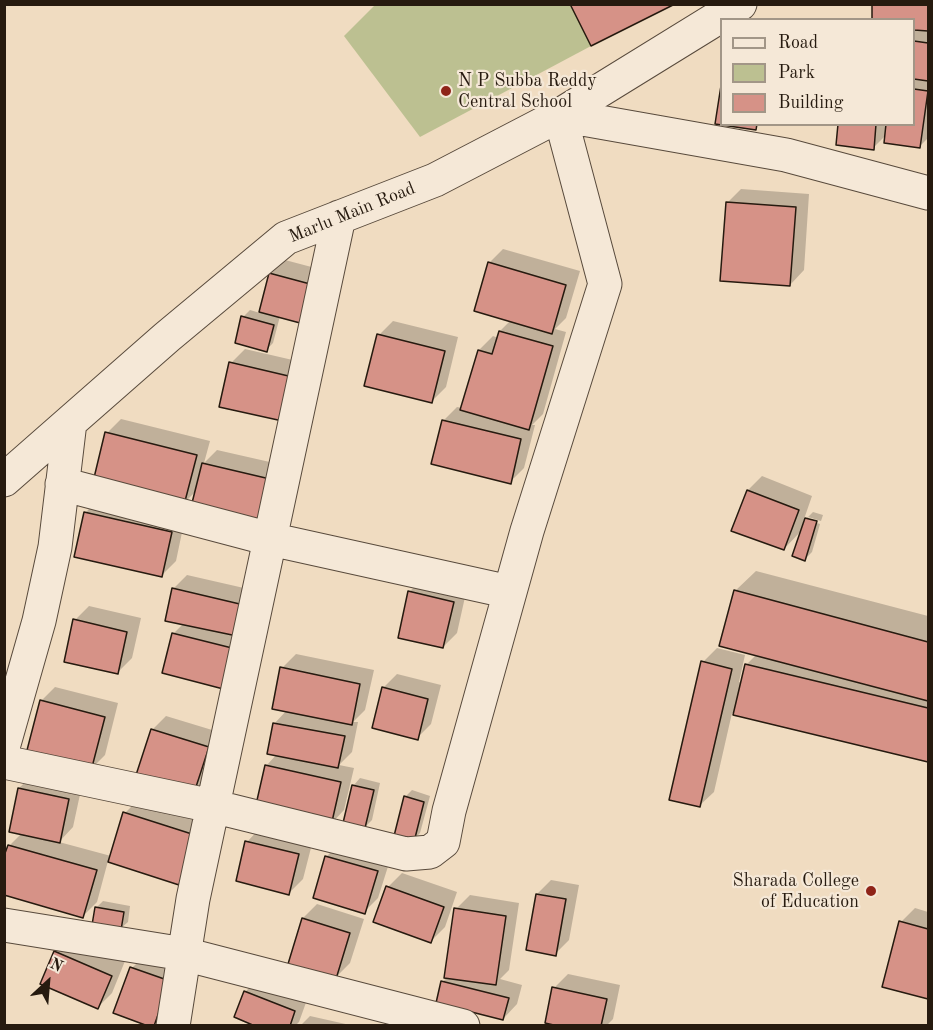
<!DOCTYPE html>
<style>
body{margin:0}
#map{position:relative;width:933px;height:1030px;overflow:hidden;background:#f0dcc1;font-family:"Old Standard TT",serif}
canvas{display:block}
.frame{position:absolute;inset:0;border:6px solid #261a0f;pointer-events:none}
.legend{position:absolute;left:720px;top:18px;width:195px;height:108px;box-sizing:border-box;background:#f5e8d7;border:2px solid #a29687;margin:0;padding:8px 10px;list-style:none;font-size:18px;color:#261a0f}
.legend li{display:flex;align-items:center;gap:12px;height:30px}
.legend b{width:30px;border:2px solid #a29687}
.north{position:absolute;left:18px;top:952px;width:60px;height:60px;-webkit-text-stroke:4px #f5e8d7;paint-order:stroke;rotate:26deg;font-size:16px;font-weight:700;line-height:24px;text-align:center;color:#261a0f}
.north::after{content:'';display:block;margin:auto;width:21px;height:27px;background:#261a0f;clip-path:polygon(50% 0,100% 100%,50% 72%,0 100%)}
</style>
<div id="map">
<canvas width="933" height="1030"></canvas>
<div class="frame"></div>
<ul class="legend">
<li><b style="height:8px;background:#f5e8d7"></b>Road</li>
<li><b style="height:16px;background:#bcc091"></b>Park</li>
<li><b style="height:16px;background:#d69287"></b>Building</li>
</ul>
<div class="north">N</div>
</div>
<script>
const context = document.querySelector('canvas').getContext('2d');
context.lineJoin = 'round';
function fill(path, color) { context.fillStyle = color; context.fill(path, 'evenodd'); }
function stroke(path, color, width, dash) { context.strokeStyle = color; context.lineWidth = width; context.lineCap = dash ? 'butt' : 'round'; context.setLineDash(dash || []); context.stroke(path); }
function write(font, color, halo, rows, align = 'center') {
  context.font = font + ' "Old Standard TT",serif'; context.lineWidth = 4.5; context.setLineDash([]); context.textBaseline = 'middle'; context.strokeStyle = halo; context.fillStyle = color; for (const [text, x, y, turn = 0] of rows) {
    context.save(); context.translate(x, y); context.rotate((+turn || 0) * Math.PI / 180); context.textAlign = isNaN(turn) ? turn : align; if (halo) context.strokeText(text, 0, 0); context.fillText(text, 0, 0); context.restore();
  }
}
const green = new Path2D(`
 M570,4L591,46L420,137L344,36L375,5Z`);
const shadow = new Path2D(`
 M874,4H928V138L920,146L886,135L873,148L840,124H914V20Z
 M741,189L809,194L804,270L790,285L727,203Z
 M503,249L580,271L566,318L555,329L566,332L543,414L532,425H535L524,468L510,482L443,421L457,407L463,408L479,350L493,336L498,338L500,331L511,320L489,263Z
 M285,260L338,274L280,316L273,343L266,350L243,317L250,310L260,313L270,274Z
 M393,321L458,337L446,387L432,401L379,335Z
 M245,349L310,364L301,407L231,363Z
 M121,419L210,441L204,463L217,450L283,465L274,508L197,490L184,503L107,433Z
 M762,476L812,496L803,522L813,512L823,515L821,521L808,517V520L820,524L812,552L805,559L802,530L784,549L748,490Z
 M99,499L185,518L176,561L162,575L85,513Z
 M756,571L928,616V760L732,713L714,792L699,806L703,662L717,648L745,655L739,682L742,683L746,665L757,654L735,591Z
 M187,575L257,591L230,689L173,634L184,623L173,589Z
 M424,578L467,588L457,633L443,647L409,592Z
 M89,606L141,618L132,658L118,672L75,620Z
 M296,654L374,670L365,710L353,722H358L352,752L339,765L354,768L344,810L330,825L266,766L277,754L274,724L287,710L282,668Z
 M397,674L441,685L431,724L417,738L383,688Z
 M55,687L118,703L105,755L91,769L41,701Z
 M166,716L222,733L208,777L194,791L152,730Z
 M34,774L82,785L73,827L59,842L111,856L125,813L139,799L208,821L192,869L108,861L97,902L83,916L9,846L22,833L11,831L19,788Z
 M360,778L380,783L372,820L365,827L354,785Z
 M412,790L430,796L420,833L413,840L405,797Z
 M261,827L313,840L303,879L289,893L247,842Z
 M341,842L391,857L378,898L364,912L314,897L327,856Z
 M402,873L457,892L445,927L431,941L388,887Z
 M551,880L579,885L569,940L555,954L537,894Z
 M470,895L519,903L509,970L500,979L522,985L517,1004L503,1019L442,982L448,977L456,909Z
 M103,901L130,906L128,922L121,928L96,908Z
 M317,904L364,919L350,963L336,977L303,918Z
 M915,908L928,912V998L884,986L901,922Z
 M70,938L125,961L112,993L98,1007L56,952Z
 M146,954L183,967L167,1012L153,1026L132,968Z
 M568,974L620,985L613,1019L606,1026H565L554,988Z
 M259,978L308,997L299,1022L295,1026H259L245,992Z
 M310,1016L350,1025V1026H300Z`);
const building = new Path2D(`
 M570,4H675L591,46Z
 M872,4H928V31L914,30V20H872Z
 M914,41L928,43V81L914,79Z
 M722,79V124H757L756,130L715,124Z
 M914,89L928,91L920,148L884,143L886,124H914Z
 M838,124H876L874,150L836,145Z
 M726,202L796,207L790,286L720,281Z
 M488,262L566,285L552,334L474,311Z
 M269,273L325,288L315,327L259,312Z
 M241,316L274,325L267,352L235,343Z
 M499,331L553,346L529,430L460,410L478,350L492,354Z
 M377,334L445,351L432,403L364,386Z
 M229,362L297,378L287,422L219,407Z
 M442,420L521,439L511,484L431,464Z
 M105,432L197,455L184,505L93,482Z
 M202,463L270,479L260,524L191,507Z
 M747,490L799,510L784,550L731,531Z
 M84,512L172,532L162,577L74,557Z
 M805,518L817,521L805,561L792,556Z
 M172,588L244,605L237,636L165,621Z
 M734,590L928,642V701L719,646Z
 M408,591L454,602L443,648L398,638Z
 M73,619L127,632L118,674L64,662Z
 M172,633L240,650L231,691L162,673Z
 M701,661L732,669L700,807L669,800Z
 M745,664L928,708V762L733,715Z
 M280,667L360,684L352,725L272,709Z
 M382,687L428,699L418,740L372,728Z
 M40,700L105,717L91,771L26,754Z
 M273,723L345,736L338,768L267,754Z
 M151,729L209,747L194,793L136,775Z
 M265,765L341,782L331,826L255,809Z
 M352,785L374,790L365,828L343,823Z
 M18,788L69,799L60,843L9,832Z
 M404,796L424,802L414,842L394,836Z
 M123,812L195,835L179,885L108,862Z
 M245,841L299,854L289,895L236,881Z
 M8,845L97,870L83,918L4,895V856Z
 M325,856L378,871L365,914L313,898Z
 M386,886L444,907L431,943L373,922Z
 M536,894L566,899L556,956L526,950Z
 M95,907L124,912L121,930L92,925Z
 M454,908L506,916L496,985L444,978Z
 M302,918L350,933L336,979L288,964Z
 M899,921L928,929V999L882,987Z
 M54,951L112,976L98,1009L40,984Z
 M130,967L170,981L154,1026H148L113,1013Z
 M441,981L509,998L503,1020L436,1003Z
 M552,987L607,999L601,1026H558L545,1023Z
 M244,991L295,1011L290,1026H255L234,1017Z`);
const minor = new Path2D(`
 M560,115L786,155L928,193
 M4,480L167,337L286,238L435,180L560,115L740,4
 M62,484L270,539L510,592
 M4,744L39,621L55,547L70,422
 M4,762L212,806L406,854L430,852L443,842L449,811L527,531L605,284L560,115
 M4,925L184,954L463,1026
 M173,1026L193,899L339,217`);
const markers = [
 [446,91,6,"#8f2418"],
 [871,891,6,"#8f2418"]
];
const poiNames = [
 ["N P Subba Reddy",458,81],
 ["Central School",458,102],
 ["Sharada College",859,881,"right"],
 ["of Education",859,902,"right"]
];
const streetNames = [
 ["Marlu Main Road",352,213,-22]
];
fill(green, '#bcc091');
fill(shadow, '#0003');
fill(building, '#d69287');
stroke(building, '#261a0f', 1.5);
stroke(minor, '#584a3c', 35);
stroke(minor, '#f5e8d7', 33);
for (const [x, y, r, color] of markers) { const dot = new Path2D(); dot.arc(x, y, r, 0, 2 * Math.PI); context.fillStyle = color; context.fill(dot); stroke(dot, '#f5e8d7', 2); }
write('18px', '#261a0f', '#f5e8d7', poiNames, 'left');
write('18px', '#261a0f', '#f5e8d7', streetNames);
</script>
